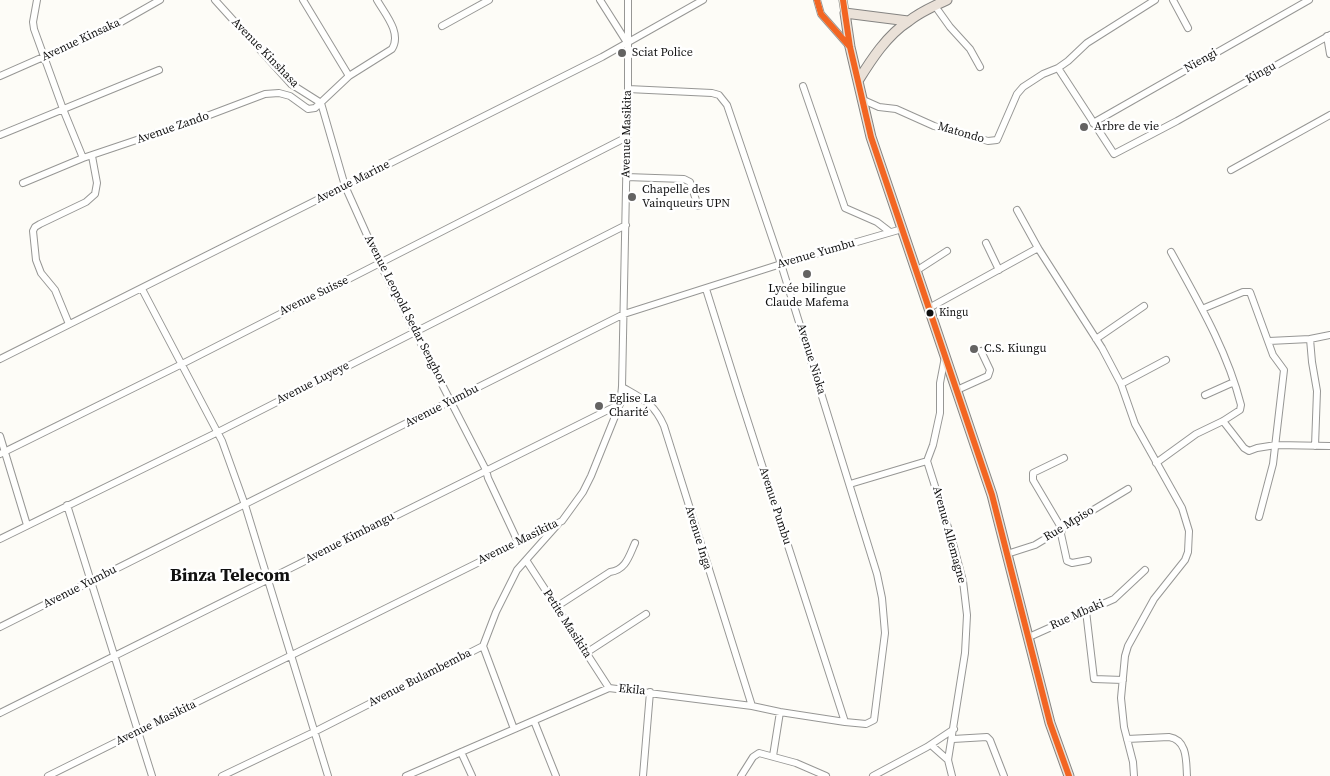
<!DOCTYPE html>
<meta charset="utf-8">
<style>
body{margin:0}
canvas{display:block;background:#fdfcf7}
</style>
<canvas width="1330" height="776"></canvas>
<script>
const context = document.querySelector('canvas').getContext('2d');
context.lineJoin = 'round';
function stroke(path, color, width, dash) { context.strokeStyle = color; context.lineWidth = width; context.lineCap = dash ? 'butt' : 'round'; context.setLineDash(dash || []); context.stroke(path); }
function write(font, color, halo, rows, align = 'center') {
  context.font = font + ' "Source Serif 4",serif'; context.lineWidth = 5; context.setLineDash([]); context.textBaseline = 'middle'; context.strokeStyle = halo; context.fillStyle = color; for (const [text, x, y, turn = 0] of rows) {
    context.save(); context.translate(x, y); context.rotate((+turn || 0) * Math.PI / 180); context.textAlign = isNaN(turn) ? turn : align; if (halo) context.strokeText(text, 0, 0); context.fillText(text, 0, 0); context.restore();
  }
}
const minor = new Path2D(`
 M37,0L33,22L34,29L63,109L83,158
 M215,0L291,84L321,103L345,186L380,264L486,470L488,478L518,542
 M303,0L349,76
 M600,0L626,41
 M817,0L821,14L850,47
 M1173,0L1188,28
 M935,6L950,27L970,49L980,67
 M442,26L489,0
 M1327,36L1330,54
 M1058,68L1114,154L1177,121L1330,35
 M0,76L116,25L160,0
 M803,86L845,208L877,222L890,232
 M861,99L879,107L896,109L934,126L988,141L997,140L1017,94L1023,87L1043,74L1058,68L1068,61L1087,43L1155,0
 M1093,123L1309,0
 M0,135L159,70
 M1231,170L1330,115
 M626,177L684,179L690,182L698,206
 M23,183L83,158L199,119L265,94L279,93L290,96L308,109L315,108L349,76L392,49C402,33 385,14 377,0
 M1017,210L1038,248L1102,348L1121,384L1135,424L1182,508L1189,531L1188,552L1185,560L1154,599L1128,646L1125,656L1121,698L1124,727L1133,762L1134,776
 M986,243L999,270
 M916,271L947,251
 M142,289L222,441L245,505L328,776
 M706,289L739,394L845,722
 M929,308L1038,248
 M1202,309L1243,292H1250L1273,355L1284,370L1273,464L1259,517
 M69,324L55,290L41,273L36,260L33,231L35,227L40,224L86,202L95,194L97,183L92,156
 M1096,339L1144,306
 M1310,339L1330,335
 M1269,341L1310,339L1312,362L1317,391L1315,446
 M945,357L940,383V413L933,445L927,461L952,540L963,581L967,615L965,653L948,760L952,776
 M0,359L602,57L703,0
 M1121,384L1166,360
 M622,387C643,399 654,403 664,426L752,706
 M957,390L988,376L990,370L981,351
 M1205,395L1234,382
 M1223,421L1244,448L1249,451L1257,448L1276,445L1330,446
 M0,436L27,525
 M0,454L180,365L627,137
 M1064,458L1033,473V480L1062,529L1061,534L1067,561L1072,563L1088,560
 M1156,463L1196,434L1223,421L1240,410L1241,405C1227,350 1198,301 1171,252
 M850,484L927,461
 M67,505L152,776
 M0,539L216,433L626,225
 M1007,554L1035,545L1128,489
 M526,560L609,688
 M556,607L610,572C626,570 629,556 635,543
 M1086,611L1094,679L1123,680
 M0,627L624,314L781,264L902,229
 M1029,637L1114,599L1145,570
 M483,646L514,729
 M586,653L646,614
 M0,713L620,404
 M534,721L556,776
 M953,739L987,737L990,740L1004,776
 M1127,739L1169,737C1188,740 1186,762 1187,776
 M931,745L948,760
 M461,752L472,776
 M773,756L780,712
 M48,776L562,521L583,492L591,476L620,404L622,387L628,89V0
 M222,776L314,732L483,646L496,612L517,570L558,524
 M406,776L609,688L752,706L780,712L845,722L866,724L874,720L885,633L882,598L877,574L781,264L727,105L719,95L712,93L628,89
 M643,776L650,692
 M741,776L753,757L759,753L796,763L826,776
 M873,776L927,747L954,729`);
const major = new Path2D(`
 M843,0L845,13`);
const highway = new Path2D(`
 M908,21L845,13L850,47L871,137L992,495L1050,723L1069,776
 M858,81C871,60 887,35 909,21C920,12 934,6 947,0`);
const bus1 = new Path2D(`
 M817,0L821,14L850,47
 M843,0L850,47L871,137L992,495L1050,723L1069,776`);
const markers = [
 [622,53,5,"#646362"],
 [1084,127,5,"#646362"],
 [632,197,5,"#646362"],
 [807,274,5,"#646362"],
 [930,313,4.5,"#111"],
 [974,349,5,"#646362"],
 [599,406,5,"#646362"]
];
const busNames = [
 ["Kingu",939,313]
];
const streetNames = [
 ["Avenue Kinsaka",81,40,-25],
 ["Avenue Kinshasa",265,53,46],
 ["Niengi",1201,61,-30],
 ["Kingu",1261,73,-29],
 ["Avenue Zando",173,128,-19],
 ["Matondo",961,133,16],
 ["Avenue Masikita",627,134,-89],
 ["Avenue Marine",353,182,-27],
 ["Avenue Yumbu",816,254,-16],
 ["Avenue Suisse",314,296,-26],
 ["Avenue Leopold Sedar Senghor",405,310,63],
 ["Avenue Nioka",811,359,73],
 ["Avenue Luyeye",313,383,-27],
 ["Avenue Yumbu",442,406,-27],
 ["Avenue Pumbu",775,506,72],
 ["Rue Mpiso",1069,524,-31],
 ["Avenue Allemagne",949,535,75],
 ["Avenue Kimbangu",350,538,-27],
 ["Avenue Inga",698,538,73],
 ["Avenue Masikita",518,542,-26],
 ["Avenue Yumbu",80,587,-27],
 ["Rue Mbaki",1077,615,-24],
 ["Petite Masikita",567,624,57],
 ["Avenue Bulambemba",420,678,-27],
 ["Ekila",632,690,6],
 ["Avenue Masikita",156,723,-26]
];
const poiNames = [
 ["Sciat Police",632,53],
 ["Arbre de vie",1094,127],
 ["Chapelle des",642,190],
 ["Vainqueurs UPN",642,204],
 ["Lycée bilingue",807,289,"center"],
 ["Claude Mafema",807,303,"center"],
 ["C.S. Kiungu",984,349],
 ["Eglise La",609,399],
 ["Charité",609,413]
];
const districtNames = [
 ["Binza Telecom",230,576]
];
stroke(minor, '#979795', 8);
stroke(major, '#858482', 9);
stroke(highway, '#858482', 11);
stroke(minor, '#fffffe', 6);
stroke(major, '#ede9dc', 8);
stroke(highway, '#eae1d8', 9);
stroke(bus1, '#f26522', 6);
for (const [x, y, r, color] of markers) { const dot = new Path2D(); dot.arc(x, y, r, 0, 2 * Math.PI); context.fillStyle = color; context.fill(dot); stroke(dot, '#fff', 2); }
write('11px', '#111', '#fff', busNames, 'left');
write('12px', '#111', '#fff', streetNames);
write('12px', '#111', '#fff', poiNames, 'left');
write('bold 18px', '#111', '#fff', districtNames);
</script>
